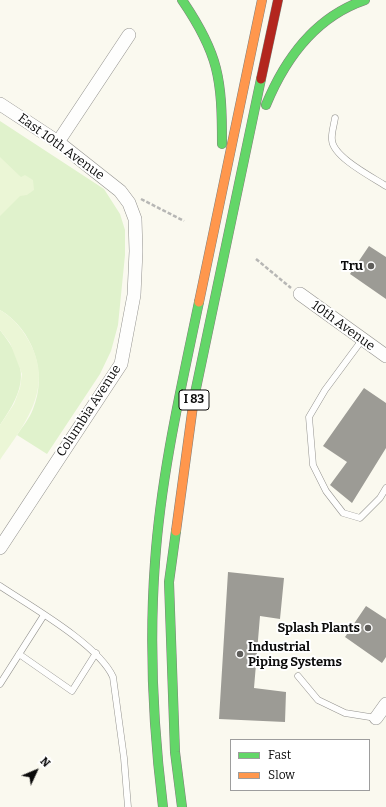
<!DOCTYPE html>
<style>
body{margin:0}
#map{position:relative;width:386px;height:807px;overflow:hidden;background:#faf9ef;font-family:Bitter,serif}
canvas{display:block}
.legend{position:absolute;left:230px;top:739px;width:140px;height:52px;box-sizing:border-box;background:#fff;border:1px solid #9d9d9d;margin:0;padding:5px 7px;list-style:none;font-size:12px;color:#0b0b0b}
.legend li{display:flex;align-items:center;gap:8px;height:20px}
.legend b{width:20px;border:1px solid #9d9d9d}
.north{position:absolute;left:16px;top:751px;width:40px;height:40px;-webkit-text-stroke:3px #fff;paint-order:stroke;rotate:46deg;font-size:11px;font-weight:700;line-height:16px;text-align:center;color:#0b0b0b}
.north::after{content:'';display:block;margin:auto;width:14px;height:18px;background:#0b0b0b;clip-path:polygon(50% 0,100% 100%,50% 72%,0 100%)}
</style>
<div id="map">
<canvas width="386" height="807"></canvas>
<ul class="legend">
<li><b style="height:5px;background:#63d668"></b>Fast</li>
<li><b style="height:5px;background:#ff974d"></b>Slow</li>
</ul>
<div class="north">N</div>
</div>
<script>
const context = document.querySelector('canvas').getContext('2d');
context.lineJoin = 'round';
function fill(path, color) { context.fillStyle = color; context.fill(path, 'evenodd'); }
function stroke(path, color, width, dash) { context.strokeStyle = color; context.lineWidth = width; context.lineCap = dash ? 'butt' : 'round'; context.setLineDash(dash || []); context.stroke(path); }
function write(font, color, halo, rows, align = 'center') {
  context.font = font + ' Bitter,serif'; context.lineWidth = 4; context.setLineDash([]); context.textBaseline = 'middle'; context.strokeStyle = halo; context.fillStyle = color; for (const [text, x, y, turn = 0] of rows) {
    context.save(); context.translate(x, y); context.rotate((+turn || 0) * Math.PI / 180); context.textAlign = isNaN(turn) ? turn : align; if (halo) context.strokeText(text, 0, 0); context.fillText(text, 0, 0); context.restore();
  }
}
const green = new Path2D(`
 M0,121L104,189L120,214L125,230V255L118,325L111,351L100,374L47,454L17,435C22,427 30,418 33,409C48,374 33,329 0,310Z
 M0,330C30,368 26,387 0,425Z`);
const pitch = new Path2D(`
 M0,157L21,177L25,175L33,180L34,190L27,195L20,196L0,216Z
 M0,310C14,318 23,330 30,343C54,388 25,424 0,460V425L14,404L20,388L22,374L10,343L0,330Z`);
const building = new Path2D(`
 M369,246L386,257V299L350,274Z
 M364,388L386,403V448L352,503L330,485L347,462L323,446Z
 M228,572L284,578L280,619L260,616L254,688L286,692L285,722L219,719Z
 M366,606L386,619V657L382,663L345,637Z`);
const path = new Path2D(`
 M141,199L184,221
 M256,259L291,288`);
const lane = new Path2D(`
 M335,118C334,125 331,134 332,140C333,157 372,177 386,186
 M362,340L325,390L309,417L313,465L326,491L343,513L360,518L380,498L386,488
 M0,586C30,606 99,645 113,677L124,758L128,807
 M19,654L72,691L96,653
 M298,676L318,700L345,713L376,718
 M0,684L44,615`);
const street = new Path2D(`
 M0,104L58,142L120,191L129,203L135,219L136,251L134,295L121,364L0,548
 M58,142L129,35
 M300,294L386,356
 M376,718L386,704`);
const fast = new Path2D(`
 M182,0C219,54 222,79 222,144
 M266,105C285,59 315,17 365,0
 M194,398L261,79
 M176,531L169,582L175,752L182,807
 M163,807C153,726 149,644 155,562C161,475 181,388 199,302`);
const slow = new Path2D(`
 M199,302L262,0
 M176,531L194,398`);
const jam = new Path2D(`
 M261,79L278,0`);
const markers = [
 [371,266,4,"#5f5e5b"],
 [368,628,4,"#5f5e5b"],
 [240,654,4,"#5f5e5b"]
];
const shields = [
 [194,400,30]
];
const shieldNames = [
 ["I 83",194,400]
];
const streetNames = [
 ["East 10th Avenue",61,147,36],
 ["10th Avenue",343,326,36],
 ["Columbia Avenue",89,411,-57]
];
const poiNames = [
 ["Tru",363,266],
 ["Splash Plants",360,628],
 ["Industrial",248,647,"left"],
 ["Piping Systems",248,662,"left"]
];
fill(green, '#e0f2cc');
fill(pitch, '#ebf6d6');
fill(building, '#9c9b95');
stroke(lane, '#93928e', 7);
stroke(street, '#93928e', 14);
stroke(fast, '#807f7b', 10);
stroke(slow, '#807f7b', 10);
stroke(jam, '#807f7b', 10);
stroke(path, '#b7b7b5', 2.5, [4, 2]);
stroke(lane, '#fefefd', 6);
stroke(street, '#fefefd', 13);
stroke(fast, '#63d668', 9);
stroke(slow, '#ff974d', 9);
stroke(jam, '#b3261e', 9);
for (const [x, y, r, color] of markers) { const dot = new Path2D(); dot.arc(x, y, r, 0, 2 * Math.PI); context.fillStyle = color; context.fill(dot); stroke(dot, '#fff', 1.5); }
for (const [x, y, w] of shields) { const box = new Path2D(); box.roundRect(x - w / 2, y - 10, w, 20, 3); context.fillStyle = '#fff'; context.fill(box); stroke(box, '#0b0b0b', 1); }
write('bold 12px', '#0b0b0b', null, shieldNames);
write('13px', '#0b0b0b', '#fff', streetNames);
write('bold 13px', '#0b0b0b', '#fff', poiNames, 'right');
</script>
